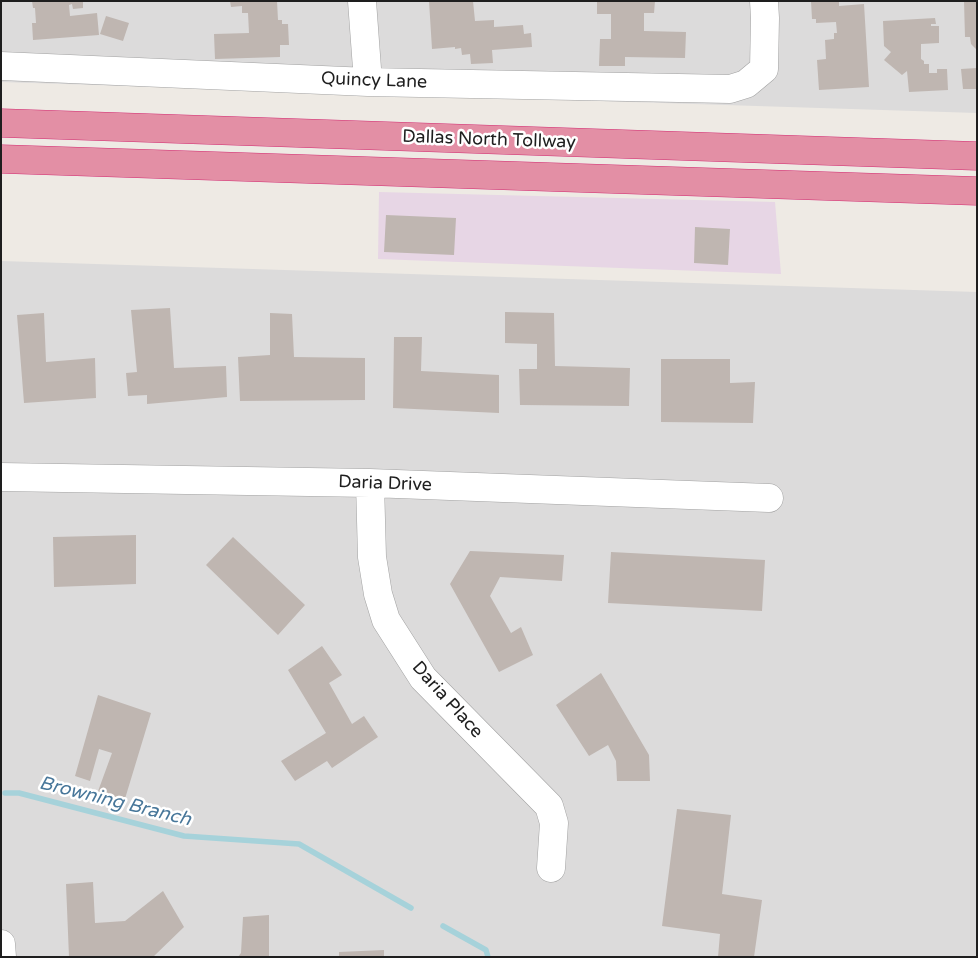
<!DOCTYPE html>
<style>
body{margin:0}
#map{position:relative;width:978px;height:958px;overflow:hidden;background:#eeeae4;font-family:"Varela Round",sans-serif}
canvas{display:block}
.frame{position:absolute;inset:0;border:2px solid #1e1e1e;pointer-events:none}
</style>
<div id="map">
<canvas width="978" height="958"></canvas>
<div class="frame"></div>
</div>
<script>
const context = document.querySelector('canvas').getContext('2d');
context.lineJoin = 'round';
function fill(path, color) { context.fillStyle = color; context.fill(path, 'evenodd'); }
function stroke(path, color, width, dash) { context.strokeStyle = color; context.lineWidth = width; context.lineCap = dash ? 'butt' : 'round'; context.setLineDash(dash || []); context.stroke(path); }
function write(font, color, halo, rows, align = 'center') {
  context.font = font + ' "Varela Round",sans-serif'; context.lineWidth = 5; context.setLineDash([]); context.textBaseline = 'middle'; context.strokeStyle = halo; context.fillStyle = color; for (const [text, x, y, turn = 0] of rows) {
    context.save(); context.translate(x, y); context.rotate((+turn || 0) * Math.PI / 180); context.textAlign = isNaN(turn) ? turn : align; if (halo) context.strokeText(text, 0, 0); context.fillText(text, 0, 0); context.restore();
  }
}
const residential = new Path2D(`
 M1,1H977V113L1,82Z
 M1,261L977,292V957H1Z`);
const industrial = new Path2D(`
 M379,192L775,202L781,274L378,259Z`);
const stream = new Path2D(`
 M5,793H19L184,836L299,844L411,908
 M443,926L486,950L488,957`);
const building = new Path2D(`
 M32,1H83V8L73,9L72,4L69,5L70,16L97,13L99,35L33,40L32,23H36L35,8H33Z
 M230,1H277L278,20H282V24H288L289,45H280V57L215,59L214,34L249,33L248,13H242V6L231,7Z
 M429,1H473L475,21L494,20V27L523,25L524,34L531,33L532,47L492,50L493,63L471,64L470,54L462,55L461,48L455,49V47L432,49Z
 M597,1H655L654,13H644V31L686,32L685,58L625,57V66H599L600,39H611V14H597Z
 M811,1H839V6L864,4L869,87L819,90L817,60L826,59L825,40L834,39V33H837L836,22L816,23V19H812Z
 M964,1H977V50L971,44L970,37H965Z
 M106,16L129,23L123,41L100,34Z
 M935,18L936,24H931V26H939V43L921,44V59L924,61V64H929V73H937V69H947L948,90L909,92L907,71L902,75L884,60L891,52L884,46L883,21Z
 M977,68V89H963L961,69Z
 M386,215L456,218L454,255L384,252Z
 M695,227L730,229L728,265L694,263Z
 M170,308L174,368L226,366L227,397L147,404V395L128,396L126,373L137,372L131,310Z
 M505,312L554,313L555,366L630,368L629,406L520,405L519,369H537V344L505,343Z
 M44,313L46,362L95,358L96,398L24,403L17,315Z
 M270,313L292,314L294,357L365,358V400L240,401L238,357L270,355Z
 M394,337H422L421,371L499,375V413L393,408Z
 M661,359H730V383L755,382L753,423L661,422Z
 M136,535V584L54,587L53,537Z
 M233,537L305,605L278,635L206,565Z
 M470,551L564,555L562,581L500,577L490,596L511,633L521,627L533,655L499,672L450,584Z
 M611,552L765,560L762,611L608,603Z
 M322,646L342,675L329,683L352,724L364,716L378,737L332,768L327,761L295,781L281,761L326,733L288,670Z
 M601,673L649,755L650,781H617L616,761L608,745L589,756L556,705Z
 M98,695L151,713L124,802L97,794L112,753L99,749L90,781L75,776Z
 M677,809L731,815L722,894L762,900L754,957H718L720,934L662,926Z
 M93,882L95,923L125,921L163,891L184,927L153,957H69L66,884Z
 M269,915V957H238L241,953L243,917Z
 M384,950V957H339V952Z`);
const minor = new Path2D(`
 M362,1L368,82
 M1,66L368,82L730,89L746,84L764,69L765,18L764,1
 M1,477L370,483L769,498
 M370,483L372,557L378,594L386,620L423,678L549,806L554,823L551,868
 M1,944L2,957`);
const highway = new Path2D(`
 M1,123L977,156
 M1,159L977,191`);
const streetNames = [
 ["Quincy Lane",374,81,2],
 ["Dallas North Tollway",489,140,2],
 ["Daria Drive",385,484,2],
 ["Daria Place",447,700,48]
];
const waterNames = [
 ["Browning Branch",115,802,14]
];
fill(residential, '#dcdbdb');
fill(industrial, '#e7d6e5');
stroke(stream, '#a6d2da', 5.5);
fill(building, '#bfb6b1');
stroke(minor, '#a2a2a2', 29);
stroke(highway, '#d22b71', 29);
stroke(minor, '#fff', 28);
stroke(highway, '#e38fa5', 28);
write('18px', '#1e1e1e', '#fff', streetNames);
write('italic 19px', '#48779a', '#fff', waterNames);
</script>
